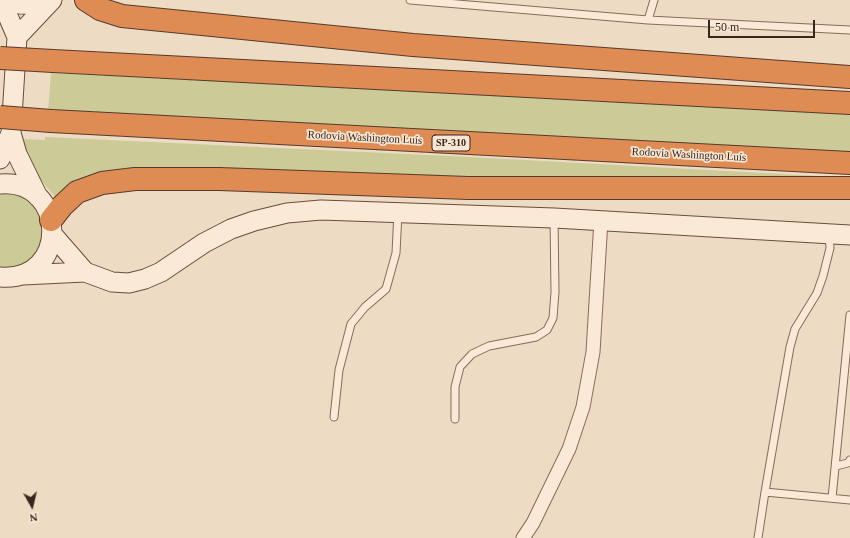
<!DOCTYPE html>
<meta charset="utf-8">
<style>
body{margin:0}
#map{position:relative;width:850px;height:538px;overflow:hidden;background:#eedbc3;font-family:Georgia,serif}
canvas{display:block}
.north{position:absolute;left:12px;top:486px;width:40px;height:40px;-webkit-text-stroke:3px #f6e6d2;paint-order:stroke;rotate:172deg;font-size:11px;font-weight:700;line-height:16px;text-align:center;color:#38261e}
.north::after{content:'';display:block;margin:auto;width:14px;height:18px;background:#38261e;clip-path:polygon(50% 0,100% 100%,50% 72%,0 100%)}
.scale{position:absolute;left:708px;top:20px;width:107px;height:18px;box-sizing:border-box;border:2px solid #38261e;border-top:0;padding-left:5px;font-size:12px;line-height:14px;white-space:nowrap;color:#38261e;-webkit-text-stroke:3px #f6e6d2;paint-order:stroke}
</style>
<div id="map">
<canvas width="850" height="538"></canvas>
<div class="north">N</div>
<div class="scale">50 m</div>
</div>
<script>
const context = document.querySelector('canvas').getContext('2d');
context.lineJoin = 'round';
function fill(path, color) { context.fillStyle = color; context.fill(path, 'evenodd'); }
function stroke(path, color, width, dash) { context.strokeStyle = color; context.lineWidth = width; context.lineCap = dash ? 'butt' : 'round'; context.setLineDash(dash || []); context.stroke(path); }
function write(font, color, halo, rows, align = 'center') {
  context.font = font + ' Georgia,serif'; context.lineWidth = 3.5; context.setLineDash([]); context.textBaseline = 'middle'; context.strokeStyle = halo; context.fillStyle = color; for (const [text, x, y, turn = 0] of rows) {
    context.save(); context.translate(x, y); context.rotate((+turn || 0) * Math.PI / 180); context.textAlign = isNaN(turn) ? turn : align; if (halo) context.strokeText(text, 0, 0); context.fillText(text, 0, 0); context.restore();
  }
}
const green = new Path2D(`
 M51,73L850,112V155L48,112Z
 M45,137L470,157L818,176L821,180L457,181L144,171L57,199L33,171L26,159L22,139L45,140Z
 M0,193L21,195L31,202L44,223L42,247L26,265L0,270Z`);
const lane = new Path2D(`
 M410,0L648,20L850,30
 M648,20L654,0
 M334,417L339,370L351,324L365,307L386,289L396,253L398,212
 M455,419V387L460,367L472,354L489,346L536,337L547,330L553,318L555,292L554,218
 M836,466L848,463L850,460
 M765,492L790,347L795,329L817,293L823,276L830,248L829,235
 M832,498L850,315
 M758,538L765,492L850,500`);
const street = new Path2D(`
 M523,538L533,523L569,449L583,407L593,352L601,220`);
const secondary = new Path2D(`
 M7,0C20,6 35,5 48,0
 M17,37L52,0
 M11,133L17,154L38,197
 M0,159L11,133L17,37L1,0
 M0,184C68,178 70,283 0,277
 M52,234L85,272
 M23,275L85,272L112,282L129,283L145,279L161,272L204,243L231,229L254,221L287,213L321,210L554,218L850,235`);
const highway = new Path2D(`
 M86,0L100,9L122,16L413,45L850,77
 M53,61L850,103
 M51,121L850,163
 M51,220L62,206L77,192L102,183L135,179H219L468,188H850`);
const highwayBridge = new Path2D(`
 M0,58L53,61
 M0,117L51,121`);
const shields = [
 [451,143,38]
];
const shieldNames = [
 ["SP-310",451,143]
];
const streetNames = [
 ["Rodovia Washington Luís",365,138,3],
 ["Rodovia Washington Luís",689,155,3]
];
fill(green, '#ccca96');
stroke(lane, '#886b59', 9);
stroke(street, '#886b59', 15);
stroke(secondary, '#6a4d3d', 21);
stroke(highway, '#563a2e', 24);
stroke(lane, '#f9e9d6', 7);
stroke(street, '#f9e9d6', 13);
stroke(secondary, '#f9e9d6', 19);
stroke(highway, '#de8c53', 22);
stroke(highwayBridge, '#563a2e', 24, []);
stroke(highwayBridge, '#de8c53', 22);
for (const [x, y, w] of shields) { const box = new Path2D(); box.roundRect(x - w / 2, y - 8, w, 16, 3); context.fillStyle = '#f6e6d2'; context.fill(box); stroke(box, '#38261e', 1); }
write('bold 10px', '#38261e', null, shieldNames);
write('11px', '#38261e', '#f6e6d2', streetNames);
</script>
